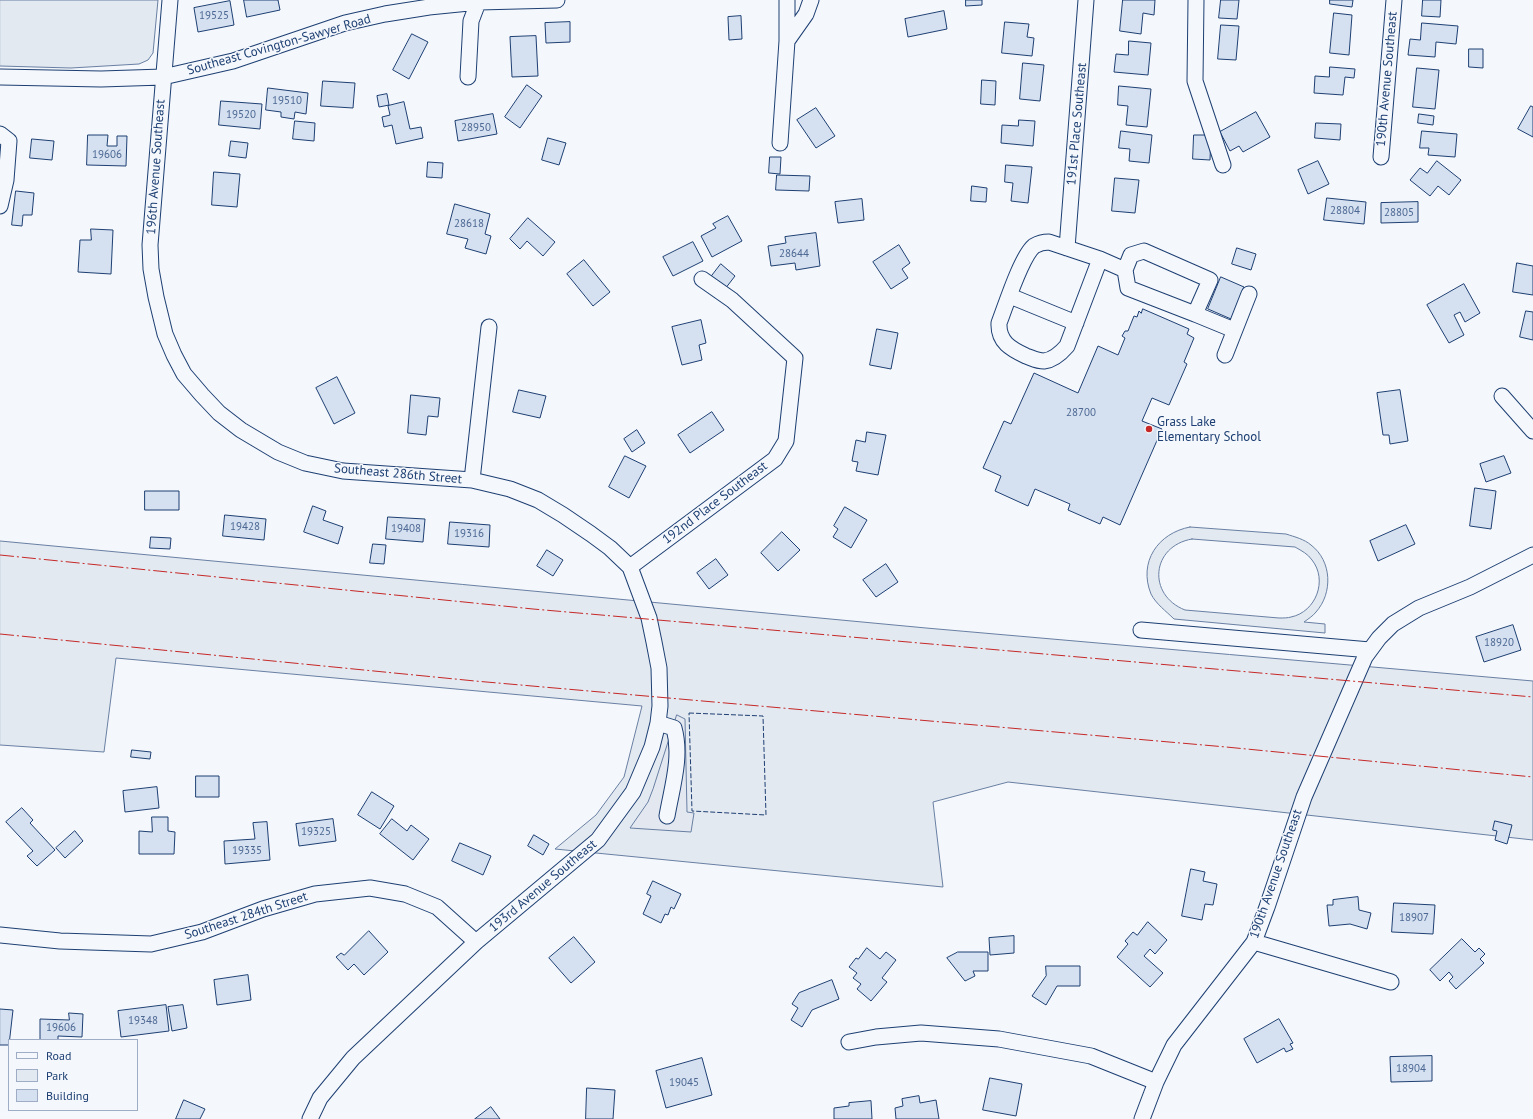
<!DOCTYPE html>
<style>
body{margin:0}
#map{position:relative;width:1533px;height:1119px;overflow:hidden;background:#f4f7fb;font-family:"PT Sans",sans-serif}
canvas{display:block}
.legend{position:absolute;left:8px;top:1039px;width:130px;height:72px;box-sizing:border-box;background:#f4f7fb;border:1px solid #9eadc5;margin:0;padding:5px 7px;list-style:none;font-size:12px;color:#1d3f73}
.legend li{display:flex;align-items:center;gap:8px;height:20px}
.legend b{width:20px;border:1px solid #9eadc5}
</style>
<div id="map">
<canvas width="1533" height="1119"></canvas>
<ul class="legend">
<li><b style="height:5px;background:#f4f7fb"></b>Road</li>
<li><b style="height:11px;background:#e3e9f0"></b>Park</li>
<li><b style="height:11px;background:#d5e0f0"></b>Building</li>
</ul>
</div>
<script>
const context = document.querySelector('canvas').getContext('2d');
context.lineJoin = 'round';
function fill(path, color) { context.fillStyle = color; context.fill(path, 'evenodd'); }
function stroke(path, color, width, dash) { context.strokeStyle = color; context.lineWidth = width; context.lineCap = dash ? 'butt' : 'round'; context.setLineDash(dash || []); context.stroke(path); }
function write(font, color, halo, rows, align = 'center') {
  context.font = font + ' "PT Sans",sans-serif'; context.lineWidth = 3; context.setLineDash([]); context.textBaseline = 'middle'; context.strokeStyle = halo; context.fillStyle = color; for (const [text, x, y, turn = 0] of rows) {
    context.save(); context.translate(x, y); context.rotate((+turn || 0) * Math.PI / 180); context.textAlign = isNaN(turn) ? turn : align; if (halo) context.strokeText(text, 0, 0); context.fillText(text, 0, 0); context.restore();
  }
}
const green = new Path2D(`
 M0,0H158L153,53L148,60L139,64L71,68L0,66Z
 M1190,527L1286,534C1295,537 1304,539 1311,545C1332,561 1333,593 1316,612C1313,616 1308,619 1304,622L1325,624V633L1174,619C1166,611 1156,604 1151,594C1138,562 1158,533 1190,527ZM1192,539L1295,547C1302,551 1308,554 1312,560C1328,580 1316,612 1291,617C1288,618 1283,618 1279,618L1185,610C1147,595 1151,546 1192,539Z
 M0,541L926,628L1533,681V840L1008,782L933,802L943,887L555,849L596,815L624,777L642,706L116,658L104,752L0,745Z`);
const parking = new Path2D(`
 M677,715L685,719L687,812L694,813L691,832L630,828L648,802L653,789Z`);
const building = new Path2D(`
 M244,0H278L280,10L247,17Z
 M966,0H982V5L966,6Z
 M1123,0H1155L1154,15L1143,13L1141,34L1120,31Z
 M1221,0H1239L1237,19L1219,18Z
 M1330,0H1353L1352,7L1330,4Z
 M1423,0H1441L1440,17L1422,16Z
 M230,1L234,25L198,32L194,8Z
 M944,11L947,29L908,37L905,19Z
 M1334,13L1352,15L1349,55L1330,53Z
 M741,16L742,39L729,40L728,17Z
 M570,22V42L546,43L545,23Z
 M1005,22L1029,24L1027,37L1034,38L1032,56L1002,53Z
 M1422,23L1458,26L1456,44L1436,42L1435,57L1408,55L1410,39L1420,40Z
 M1221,25L1239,26L1236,60L1218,59Z
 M412,34L428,42L409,79L393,70Z
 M536,36L538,76L512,77L510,37Z
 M1129,41L1151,43L1148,75L1114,72L1116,54L1128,55Z
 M1469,49H1483V68L1469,67Z
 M1023,63L1044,65L1040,101L1020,99Z
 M1330,67L1355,69L1354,78L1345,77L1343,95L1314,93L1315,76L1329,77Z
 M1417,68L1439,70L1435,109L1413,107Z
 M982,80L996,81L995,105L981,104Z
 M323,81L355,83L353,108L321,106Z
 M527,85L542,96L520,128L505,117Z
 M1119,86L1151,89L1147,127L1126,125L1128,106L1118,105Z
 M268,88L308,93L306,114L295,112L294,119L281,117V112L266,110Z
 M387,94L389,105L379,107L377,96Z
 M221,101L262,104L260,129L219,125Z
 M404,102L410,129L421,127L423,138L396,144L392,125L384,127L382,117L390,115L388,106Z
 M1531,106L1533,107V137L1518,129Z
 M816,108L835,136L816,148L797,120Z
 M1256,112L1270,137L1243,152L1239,146L1230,151L1220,132Z
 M493,114L497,134L458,141L455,121Z
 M1419,114L1434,116L1433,125L1418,123Z
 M1019,120L1035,121L1033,146L1001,143L1002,125L1018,126Z
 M295,121L315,123L314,141L293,139Z
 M1316,123L1341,124L1340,140L1315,138Z
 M1121,131L1152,135L1149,163L1129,161L1130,149L1119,148Z
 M1422,131L1457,134L1455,157L1428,155L1429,148H1420Z
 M88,135H108L107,146H117V136H127L126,166L87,165Z
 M1194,135H1211L1210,160L1193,159Z
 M548,138L566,143L559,165L542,160Z
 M32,139L54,141L52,160L30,158Z
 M231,141L248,143L246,158L229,156Z
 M770,157H781L780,174L769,173Z
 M1318,161L1329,184L1308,194L1298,170Z
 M1437,161L1461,180L1449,195L1438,186L1430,196L1410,180L1420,168L1427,173Z
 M428,162L443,163L442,178L427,177Z
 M1006,165L1032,167L1028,203L1011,201L1013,183L1005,182Z
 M214,172L240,174L237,207L212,205Z
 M777,175L810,176L809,191L776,190Z
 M1115,178L1139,180L1135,213L1112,211Z
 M972,186L987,188L986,202L971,201Z
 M16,191L34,193L32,215H23L22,226L12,225Z
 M1327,198L1366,202L1364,224L1324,220Z
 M862,199L864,220L838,223L835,202Z
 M1418,202V222L1381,223V203Z
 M455,204L490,214L485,234L491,236L486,254L465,248L468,239L447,234Z
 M728,216L742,241L712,257L701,236L716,228L713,224Z
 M528,218L555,242L543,256L527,241L520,249L510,239Z
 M91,229L113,230L111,274L78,272L80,240H91Z
 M816,233L820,266L796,270L795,263L771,266L768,246L786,243L785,237Z
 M693,242L703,261L673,276L663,257Z
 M899,245L910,263L902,269L908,278L891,289L873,262Z
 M1237,248L1256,254L1251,270L1232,264Z
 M584,260L610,292L593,306L567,274Z
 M1517,263L1533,266V295L1513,292Z
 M721,264L735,276L725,289L711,277Z
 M1221,277L1244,287L1231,319L1208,309Z
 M1464,284L1480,313L1465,322L1460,312L1454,315L1464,335L1449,343L1427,305Z
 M1143,309L1189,329L1187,334L1194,338L1184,362L1187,364L1169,405L1152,398L1142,421L1162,429L1120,525L1103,517L1100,524L1068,510L1070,504L1035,489L1028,506L995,491L1001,476L983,468L1004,421L1011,424L1034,373L1078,393L1098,346L1118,355L1125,338L1122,336L1125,331H1128L1134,316L1137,317L1139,311L1141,313Z
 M1526,311L1533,312V340L1520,337Z
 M701,320L706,343L699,345L702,360L682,365L672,327Z
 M877,329L898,333L891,369L870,365Z
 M337,377L355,413L334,424L316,388Z
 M519,390L546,396L540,418L513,412Z
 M1400,390L1408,441L1390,444L1389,435H1383L1377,393Z
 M411,395L440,398L438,417L428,416L426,435L408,433Z
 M712,412L724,430L690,453L678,435Z
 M637,430L645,443L632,452L624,439Z
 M867,432L886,435L878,475L856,471L858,462L852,461L856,440L865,442Z
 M625,456L646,466L629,498L609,487Z
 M1504,456L1511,473L1486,482L1480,464Z
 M1475,488L1496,491L1491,529L1470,526Z
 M145,491H179V510H145Z
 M313,506L326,511L323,520L343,527L338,544L304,532Z
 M845,507L867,520L851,548L833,537L838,529L834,526Z
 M225,515L266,519L264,540L223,536Z
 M388,517L425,519L423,542L386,539Z
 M450,522L490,525L489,547L448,544Z
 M1406,525L1415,544L1378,561L1370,541Z
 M782,532L800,550L778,571L761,553Z
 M151,537L171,538L170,549L150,548Z
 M373,544L386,545L384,564L370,563Z
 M547,550L563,560L553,576L537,566Z
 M716,559L728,575L709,589L697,573Z
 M886,564L898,582L876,597L863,580Z
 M1513,625L1521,650L1484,662L1476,637Z
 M132,750L151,752L150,759L131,757Z
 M196,776H219V797H196Z
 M157,787L159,808L125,812L123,791Z
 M372,792L394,806L380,829L358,815Z
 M22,808L33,820L30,823L55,850L37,866L27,856L33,851L6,822Z
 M152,817H168V831L175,832L174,854H139V831L152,832Z
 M333,819L336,841L299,846L296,824Z
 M392,819L407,831L411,825L429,839L413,860L380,834Z
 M1495,821L1512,825L1507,844L1495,840L1497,831L1493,830Z
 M267,822L270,860L225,864L224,841L255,839L253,823Z
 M75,831L83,841L65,858L56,848Z
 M534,835L549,844L543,855L528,846Z
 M460,843L491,856L483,875L452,861Z
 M1191,869L1205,872L1203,881L1217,884L1213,905L1205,904L1202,920L1182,916Z
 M653,881L681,894L674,909L671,907L668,915L665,914L661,923L643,914L651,896L647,894Z
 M1358,897L1359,910L1371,913L1367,929L1350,924L1329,926L1327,905H1333V900Z
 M1394,903L1435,905L1433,934L1392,932Z
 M1148,922L1167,940L1155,954L1150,949L1144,956L1163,973L1150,987L1117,957L1128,944L1125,941L1133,932L1137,935Z
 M369,931L388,952L364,975L354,964L348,970L336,957L341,953L344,955Z
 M1014,936V953L990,955L989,938Z
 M574,937L595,962L571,983L549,958Z
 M1462,939L1475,952L1479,948L1485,954L1480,959L1484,963L1456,989L1449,981L1453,977L1449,972L1440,981L1430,970Z
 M867,948L880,959L886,952L896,960L882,978L887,982L871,1001L857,989L861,984L853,978L857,973L849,967L856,958L858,959Z
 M958,952H988V971H973L975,976L965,981L947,958Z
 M1046,966H1080V986H1057L1046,1005L1032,996L1046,976Z
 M248,975L251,1000L217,1005L214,980Z
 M832,980L839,999L812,1010L802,1027L791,1020L798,1008L792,1004L799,993Z
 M166,1005L169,1031L121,1037L118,1011Z
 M183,1005L187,1028L172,1031L168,1007Z
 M0,1009L13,1010L9,1045H0Z
 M69,1013L83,1014L82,1037L58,1036V1040H40V1019L69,1020Z
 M1279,1019L1293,1043L1290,1044L1293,1049L1286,1052L1284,1048L1257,1063L1244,1039Z
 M1432,1056V1081L1391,1082L1390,1057Z
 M702,1058L712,1095L666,1108L656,1071Z
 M990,1078L1022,1084L1016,1116L983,1110Z
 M587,1088L615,1090L613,1119H586Z
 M919,1096L920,1103L936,1100L939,1119H896L895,1108L903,1106L902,1099Z
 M184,1100L205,1109L200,1119H176Z
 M871,1101L872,1119H834V1108L849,1106V1103Z
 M491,1107L500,1119H475Z`);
const minor = new Path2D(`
 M170,0L150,245L151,269L156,297L165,334L174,355L184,374L202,395L219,413L241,430L278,452L305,463L343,471L472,480L510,489L538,500L563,515L591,534L610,548L630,567L649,618L654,642L659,668L660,706L658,723L652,747L633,792L598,840L476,942L353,1058L320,1098L310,1119
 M787,0V41L806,14L811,0
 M1196,0L1195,81L1223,165
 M0,77L101,79L163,77L233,61L345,23L385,14L429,7L479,2L557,0
 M468,77L471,21L479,0
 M0,134L9,141L6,180L0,206
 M780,143L787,41
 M1381,157L1394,0
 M1067,248L1086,0
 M1144,251L1210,280L1195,314L1128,288L1125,270L1131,255Z
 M1100,259L1067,346C1061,353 1053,360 1044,361C1037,361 1032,358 1026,356C1011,349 998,342 999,323C1006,305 1021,257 1034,246C1039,243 1044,242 1049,242L1100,259L1125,270
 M1010,296L1076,323
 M1195,314L1234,330
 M1225,355L1249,294
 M1502,396L1533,431
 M472,480L489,327
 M630,567L775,459L786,441L795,358L732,300L702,279
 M1141,630L1370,650
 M658,723L674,728C682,757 672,787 667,816
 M0,935L60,941L151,944L202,932L263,909L315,894L370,888L405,894L437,907L476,942
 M1254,942L1391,982
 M849,1042L876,1037L921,1033L999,1039L1091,1056L1156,1082
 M1142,1119L1156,1082L1174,1045L1254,942L1267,907L1304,797L1365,657L1379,638L1393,624L1419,608L1470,587L1533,555`);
const fence = new Path2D(`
 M689,713L763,716L766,815L692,811Z`);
const power = new Path2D(`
 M0,555L533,609L1533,697
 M0,634L475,681L1226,747L1533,777`);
const markers = [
 [1149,429,4,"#c62828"]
];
const numberNames = [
 ["19525",214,16],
 ["19510",287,101],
 ["19520",241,115],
 ["28950",476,128],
 ["19606",107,155],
 ["28804",1345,211],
 ["28805",1399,213],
 ["28618",469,224],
 ["28644",794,254],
 ["28700",1081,413],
 ["19428",245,527],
 ["19408",406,529],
 ["19316",469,534],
 ["18920",1499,643],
 ["19325",316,832],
 ["19335",247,851],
 ["18907",1414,918],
 ["19348",143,1021],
 ["19606",61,1028],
 ["18904",1411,1069],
 ["19045",684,1083]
];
const streetNames = [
 ["Southeast Covington-Sawyer Road",279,45,-16],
 ["190th Avenue Southeast",1387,79,-85],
 ["191st Place Southeast",1077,124,-85],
 ["196th Avenue Southeast",156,167,-86],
 ["Southeast 286th Street",398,474,5],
 ["192nd Place Southeast",715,503,-37],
 ["190th Avenue Southeast",1276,874,-71],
 ["193rd Avenue Southeast",543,886,-40],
 ["Southeast 284th Street",246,916,-18]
];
const poiNames = [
 ["Grass Lake",1157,422],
 ["Elementary School",1157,437]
];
fill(green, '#e3e9f0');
stroke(green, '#687fa3', 1);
fill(parking, '#e3e8f0');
stroke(parking, '#687fa3', 1);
fill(building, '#d5e0f0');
stroke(building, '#1d3f73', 1);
stroke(minor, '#1d3f73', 17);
stroke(minor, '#f4f7fb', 15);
stroke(fence, '#1d3f73', 1, [5, 2]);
stroke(power, '#c62828', 1, [14, 3, 2, 3]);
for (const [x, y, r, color] of markers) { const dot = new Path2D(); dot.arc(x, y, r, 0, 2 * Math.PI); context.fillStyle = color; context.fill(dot); stroke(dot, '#f4f7fb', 1.5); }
write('11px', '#4b6792', null, numberNames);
write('13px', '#1d3f73', '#f4f7fb', streetNames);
write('13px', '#1d3f73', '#f4f7fb', poiNames, 'left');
</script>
